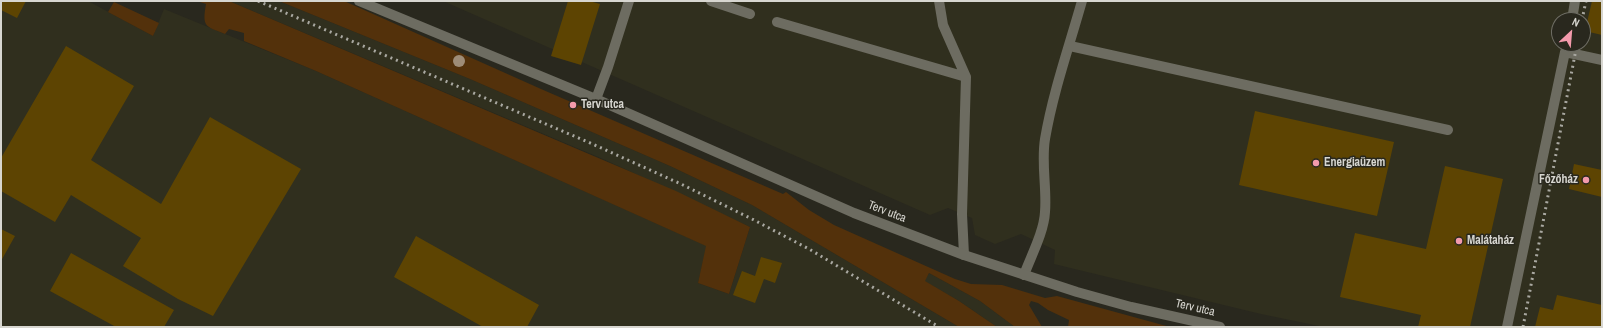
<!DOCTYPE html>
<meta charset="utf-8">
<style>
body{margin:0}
#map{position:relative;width:1603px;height:328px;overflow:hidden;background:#29281e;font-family:"Archivo Narrow",sans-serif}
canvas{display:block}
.frame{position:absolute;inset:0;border:2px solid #d7d6d0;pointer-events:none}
.north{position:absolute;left:1551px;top:12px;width:40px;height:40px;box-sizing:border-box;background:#29281e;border:1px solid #6f6e65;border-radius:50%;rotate:26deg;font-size:11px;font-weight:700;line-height:16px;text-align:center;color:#d7d6d0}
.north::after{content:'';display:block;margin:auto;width:14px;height:18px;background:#f39aac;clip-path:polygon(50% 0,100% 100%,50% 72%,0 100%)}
</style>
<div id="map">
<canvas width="1603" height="328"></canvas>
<div class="frame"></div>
<div class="north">N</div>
</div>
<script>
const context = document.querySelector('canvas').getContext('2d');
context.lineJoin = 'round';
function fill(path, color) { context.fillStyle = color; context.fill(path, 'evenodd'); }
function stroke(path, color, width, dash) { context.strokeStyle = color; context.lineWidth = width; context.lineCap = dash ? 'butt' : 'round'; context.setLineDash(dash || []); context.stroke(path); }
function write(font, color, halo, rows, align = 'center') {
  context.font = font + ' "Archivo Narrow",sans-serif'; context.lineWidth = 3; context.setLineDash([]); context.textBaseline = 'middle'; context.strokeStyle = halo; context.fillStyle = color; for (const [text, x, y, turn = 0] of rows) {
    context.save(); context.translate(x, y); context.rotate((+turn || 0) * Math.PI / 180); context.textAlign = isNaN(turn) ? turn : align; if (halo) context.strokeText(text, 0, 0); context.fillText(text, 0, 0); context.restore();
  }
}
const built = new Path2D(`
 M1,1H88L153,36L164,9L208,27L316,71L707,246L698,283L729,294L750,227L603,159L229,1H279L470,79L670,166L752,205L959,327H1Z
 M443,1H1602V327H1324L1261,314L1054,264L1055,250L1021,234L995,244L975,235L972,218L948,208L930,215ZM1559,20H1583V44H1559Z
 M929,273L980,301L1015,327H997L959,301L924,281Z`);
const green = new Path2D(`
 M197,1H229L676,191L750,227L729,294L698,283L706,246L316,71L244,41V33L229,29L225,34C205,26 202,27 206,4Z
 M279,1H344L541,89L783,194L786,192L809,210L834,225L955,279L971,284L1002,285L1045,298L1057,296L1170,327H1068L1069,320L1048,310L1038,303L1031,301L1029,305L1042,327H1015L980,301L929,273L925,281L959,301L997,327H959L752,205L670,166L470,79Z
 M114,2L159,23L153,36L108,12Z`);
const building = new Path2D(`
 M1,1H26L17,18L1,10Z
 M568,1H589L600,4L581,65L551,56Z
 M1592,1H1602V35L1585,31Z
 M66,46L134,86L91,160L161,204L210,117L301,169L213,316L178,299L123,266L141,238L71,195L55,222L1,191V158Z
 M1255,111L1394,142L1377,216L1239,185Z
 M1574,164L1602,170V197L1569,189Z
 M1445,166L1503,179L1470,327H1418L1421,315L1340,297L1355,233L1426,249Z
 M1,229L15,236L1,261Z
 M416,236L539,305L527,327H483L394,277Z
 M71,253L174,310L164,327H116L50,291Z
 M761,257L782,263L775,283L764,279L755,303L733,295L742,271L755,276Z
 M1557,295L1602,305V327H1535L1540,307L1553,310Z`);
const service = new Path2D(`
 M711,1L750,14
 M939,1L943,25L966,77
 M1572,20L1575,1
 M777,22L966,77L962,214L964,255
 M1070,46L1448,130
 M596,99L608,67L629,1
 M1024,275C1031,256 1044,232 1045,212C1047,188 1041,163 1045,139C1053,92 1069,47 1082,1
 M1507,327L1565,52L1602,60`);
const minor = new Path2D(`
 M359,1L596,99L854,213L964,255L1077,292L1131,307L1220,327`);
const rail = new Path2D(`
 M258,1L588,142L681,184L752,219L809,249L939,327
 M1582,20L1586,1
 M1523,327L1577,44`);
const trees = [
 [459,61]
];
const markers = [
 [573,105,4,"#f39aac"],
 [1316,163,4,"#f39aac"],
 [1586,180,4,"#f39aac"],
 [1459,241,4,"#f39aac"]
];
const poiNames = [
 ["Terv utca",581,105],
 ["Energiaüzem",1324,163],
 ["Főzőház",1578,180,"right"],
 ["Malátaház",1467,241]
];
const streetNames = [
 ["Terv utca",887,212,21],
 ["Terv utca",1195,308,13]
];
fill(built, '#302f1e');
fill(green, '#53310b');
fill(building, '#5d4402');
stroke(service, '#6d6c61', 10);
stroke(minor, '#6d6c61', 10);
stroke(rail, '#a9a8a1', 3, [2, 4]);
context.fillStyle = '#9e8c77';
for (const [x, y] of trees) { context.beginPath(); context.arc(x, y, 6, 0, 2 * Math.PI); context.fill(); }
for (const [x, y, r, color] of markers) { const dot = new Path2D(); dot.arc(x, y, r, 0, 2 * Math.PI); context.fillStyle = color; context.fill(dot); stroke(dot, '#29281e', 1.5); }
write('bold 12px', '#d7d6d0', '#29281e', poiNames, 'left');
write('12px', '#d7d6d0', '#29281e', streetNames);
</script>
